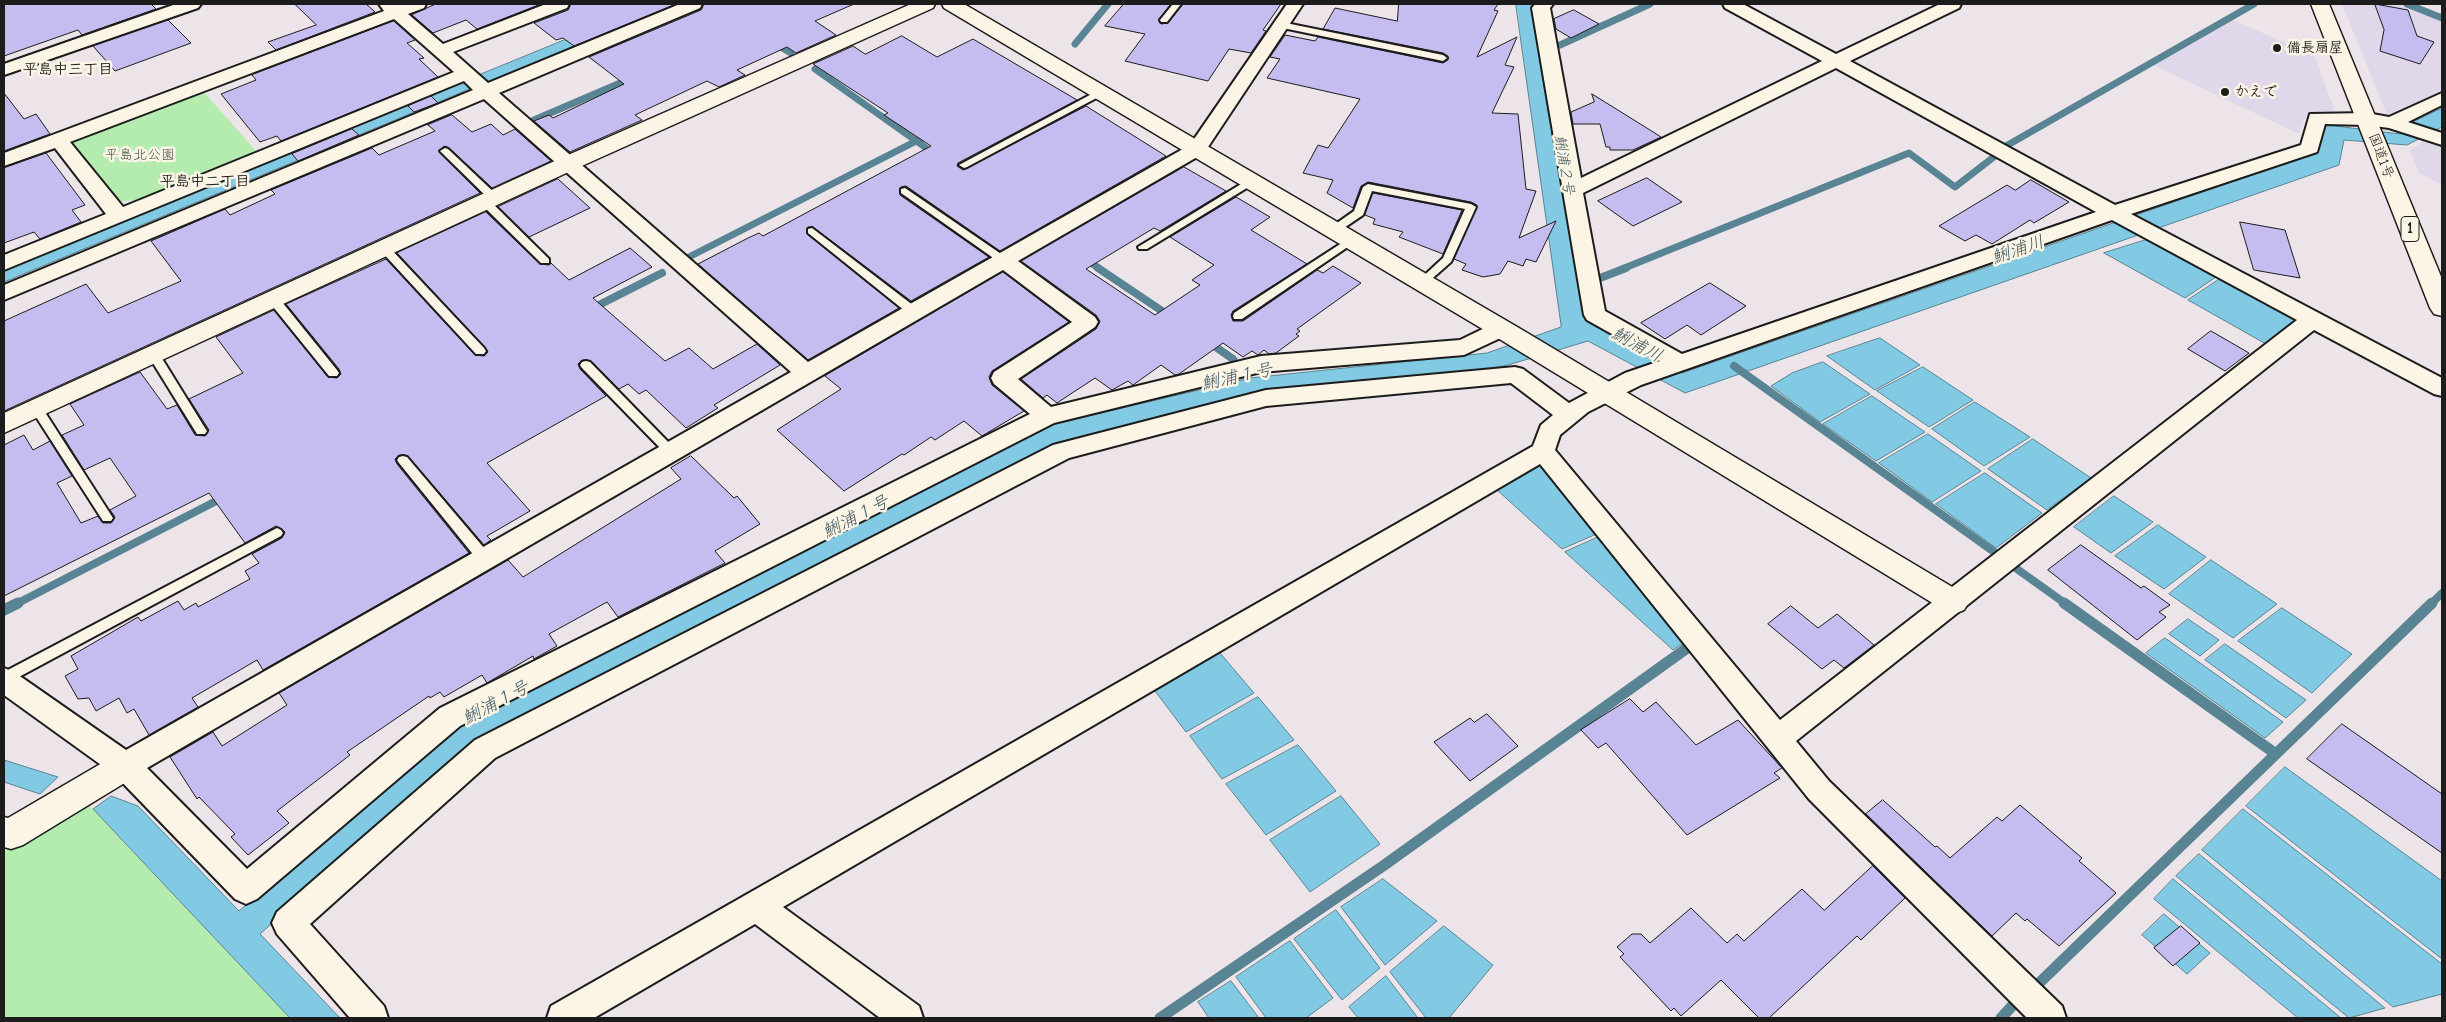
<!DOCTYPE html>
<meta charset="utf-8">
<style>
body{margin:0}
#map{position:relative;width:2446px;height:1022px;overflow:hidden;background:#ece4e8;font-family:"Comic Neue",sans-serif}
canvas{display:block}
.frame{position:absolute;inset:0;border:5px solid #1c1c1c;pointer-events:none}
</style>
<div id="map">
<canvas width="2446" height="1022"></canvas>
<div class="frame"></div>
</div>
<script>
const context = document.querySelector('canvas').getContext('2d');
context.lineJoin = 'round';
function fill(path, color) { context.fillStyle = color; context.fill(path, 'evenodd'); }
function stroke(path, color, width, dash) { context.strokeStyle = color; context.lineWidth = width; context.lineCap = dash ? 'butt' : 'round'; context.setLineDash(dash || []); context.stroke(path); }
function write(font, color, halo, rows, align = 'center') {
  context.font = font + ' "Comic Neue","Klee One",sans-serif'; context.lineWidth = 5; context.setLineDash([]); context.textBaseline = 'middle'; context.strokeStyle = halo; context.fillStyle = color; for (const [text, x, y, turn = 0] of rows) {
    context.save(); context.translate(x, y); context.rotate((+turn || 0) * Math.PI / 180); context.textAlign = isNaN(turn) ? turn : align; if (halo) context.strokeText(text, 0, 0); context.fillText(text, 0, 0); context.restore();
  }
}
const built = new Path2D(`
 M2342,4H2402L2442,20V91L2387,115Z
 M2230,19L2314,55L2336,114L2310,115L2303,120L2299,134L2151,64Z
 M2427,139L2442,146V185L2419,173L2410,150Z`);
const green = new Path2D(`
 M202,90L257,152L137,200L120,201L73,143L81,135Z
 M85,803L93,809L290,1018H4V852Z`);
const water = new Path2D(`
 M652,4H675L4,282V270Z
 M1516,4H1533L1531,9L1585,320L1682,373L2317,152L2322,127L2328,125L2400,134L2409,132L2410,123L2442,108V127L2407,145L2344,140L2339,165L1685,393L1588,341L1508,365L1482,370L1236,398L1067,440L1037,453L474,742L260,934L340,1018H290L93,809L111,796L138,806L239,911L459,724L1054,424L1250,378L1487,353L1561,327Z
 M2152,238L2219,275L2185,298L2104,253Z
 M2223,277L2292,315L2295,323L2266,344L2188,300Z
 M1880,338L1920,365L1875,390L1827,356Z
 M1823,362L1870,394L1820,422L1771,386L1792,373Z
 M1923,367L1973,400L1929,427L1877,391Z
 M1872,396L1925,432L1876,461L1823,424Z
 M1975,402L2030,437L1984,466L1932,429Z
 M1928,434L1981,471L1932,502L1879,463Z
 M2033,439L2091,478L2047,510L1988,469Z
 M1539,465L1550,468L1601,532L1562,549L1496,489Z
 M1985,473L2042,513L1996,548L1936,504Z
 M2114,496L2153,522L2111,553L2074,527Z
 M2158,525L2206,557L2164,589L2115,556Z
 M1603,535L1688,640L1673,650L1565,552Z
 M2211,560L2277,604L2233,638L2169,594Z
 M2282,608L2352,654L2312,693L2238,641Z
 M2188,619L2219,640L2200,656L2169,634Z
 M2165,638L2283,722L2265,738L2146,653Z
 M2225,644L2306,700L2286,718L2205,660Z
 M1220,653L1254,693L1186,732L1155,691Z
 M1258,697L1294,740L1222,779L1190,736Z
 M1298,745L1336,791L1266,835L1226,784Z
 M4,760L58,777L40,794L4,782Z
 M2285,767L2442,881V959L2246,806Z
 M1341,796L1380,844L1310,892L1270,840Z
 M2243,809L2442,964V994L2393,1007L2202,850Z
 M2199,854L2385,1008L2349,1018L2176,876Z
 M1383,879L1437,921L1385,965L1341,907Z
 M2173,879L2341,1018H2298L2154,899Z
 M1336,910L1380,968L1342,1000L1294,939Z
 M2164,914L2210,953L2187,974L2142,935Z
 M1444,926L1493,965L1449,1018H1426L1390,972Z
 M1290,941L1333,998L1306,1018H1266L1236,977Z
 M1386,976L1418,1018H1358L1349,1007Z
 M1231,981L1259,1018H1209L1198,1002Z`);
const streamFar2 = new Path2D(`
 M2407,4L2442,18
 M774,43L791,53
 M1075,44L1108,4
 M1560,45L1650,4
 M815,69L936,155
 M534,120L632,78
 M2006,146L2254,4
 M687,258L930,134
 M1084,258L1100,269
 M1622,269L1909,153L1955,187L1995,156`);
const streamFar1 = new Path2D(`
 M1098,268L1171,317
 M1600,278L1626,268
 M591,309L662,273
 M1207,341L1233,359
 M1734,366L1997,554
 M2017,569L2066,604
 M16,604L226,496
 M2431,604L2442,593`);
const stream = new Path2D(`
 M2064,603L2276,754
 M4,610L18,603
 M2034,988L2432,603
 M1160,1018L1383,866L1690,646
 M2001,1018L2013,1005`);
const building = new Path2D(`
 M4,4H151L156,9L82,35L78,30L4,56Z
 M295,4H366L375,12L276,50L268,42L316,25Z
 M436,4H541L477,29L466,20L433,33L412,15Z
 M571,4H676L574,46L563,38L556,40L534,23L568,10Z
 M704,4H854L815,21L836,35L796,53L787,47L737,70L745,75L719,87L707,81L635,115L642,120L570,152L534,121L549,115L553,118L624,84L589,57L701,10Z
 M1124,4H1171L1159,19L1161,24L1168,23L1183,4H1281L1263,30L1266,31L1251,53L1229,49L1208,81L1125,61L1145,34L1105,26Z
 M1399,4H1498L1494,10L1498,11L1477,57L1517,37L1505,65L1514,67L1492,113L1518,114L1526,189L1536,191L1519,238L1556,221L1536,262L1526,259L1523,266L1508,261L1500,274L1483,277L1462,270L1466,264L1454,259L1477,205L1471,202L1368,182L1361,186L1353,208L1327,193L1333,180L1303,173L1318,145L1328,148L1360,99L1267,78L1280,59L1270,57L1285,35L1315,41L1318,37L1443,63L1448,60V56L1443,53L1323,29L1335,8L1397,21Z
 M2375,4L2408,10L2417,36L2434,42L2420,64L2380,51L2384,30Z
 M1574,10L1599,24L1571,38L1556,29L1554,19Z
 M168,20L191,43L115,71L93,46Z
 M394,21L415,40L407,43L424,58L419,59L438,77L281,141L277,136L260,142L221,94L256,80L252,75Z
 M902,36L937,57L973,39L1077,100L958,163L957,166L963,170L1086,106L1166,156L1000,251L906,186L901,187L900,195L989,257L911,301L813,227H808L807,234L899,308L808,360L698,264L748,238L759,233L763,236L931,146L884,115L888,113L813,64L853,46L865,54Z
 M4,93L24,119L36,114L50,134L4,151Z
 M1592,94L1650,130L1661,137L1633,150H1610V147H1606L1600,124H1573L1571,112L1594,102Z
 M431,96L438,103L414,112L408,106Z
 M452,115L472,132L491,124L503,135L515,129L551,161L492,188L449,148L444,146L439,152L480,193L4,411V321L86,284L108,313L181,281L151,241L225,209L230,215L275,194L271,190L372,148L379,155L435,131L428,125Z
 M352,129L359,135L298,161L292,154Z
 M46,153L85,205L72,210L81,222L40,239L34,232L4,243V168Z
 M1184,167L1226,191L1160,231L1154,228L1086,269L1155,315L1200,285L1192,280L1214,265L1170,237L1236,197L1270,217L1251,230L1307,264L1233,311L1231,315L1233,321H1243L1317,270L1323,273L1333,266L1361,283L1297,329L1300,331L1296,334L1299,336L1276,353L1269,354L1264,350L1258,355L1252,351L1243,357L1223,343L1179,374L1175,375L1161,365L1133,385L1128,381L1112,390L1095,378L1057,403L1047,395L1043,398L1021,379L1096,329L1100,321L1096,315L1021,261Z
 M1647,178L1682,202L1633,226L1598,201Z
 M558,179L590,208L529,237L498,207Z
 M2031,180L2069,202L2034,223L2030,220L1992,244L1976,235L1965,241L1939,226L2007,185L2015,190Z
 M1373,193L1462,210L1443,254L1399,237L1403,232L1373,224L1375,219L1365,215Z
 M486,212L540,264L549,265L551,263L569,280L630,248L652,267L593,298L665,361L689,348L713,369L757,344L780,365L714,405L718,408L686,428L646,390L639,394L628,384L619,389L591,361L582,360L578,364L580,369L606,396L487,463L530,511L487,536L491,540L484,545L408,456L399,455L395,459L397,464L469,553L263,670L257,660L192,698L198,707L149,735L134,709L127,713L119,698L96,711L89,698L78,699L65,676L78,669L71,656L138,617L141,621L178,601L184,610L196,603L198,607L250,579L245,571L259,563L252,554L282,538L285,532L276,526L245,543L209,493L4,596V445L24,435L33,450L50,441L72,476L57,483L81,523L98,516L103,523H111L115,517L110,510L136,496L110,458L84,470L62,435L84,425L70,404L140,372L167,409L177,405L195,435L205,436L209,430L189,399L243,373L216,337L274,310L328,377L337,378L341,374L339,369L286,304L386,259L475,355L484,356L488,352L485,347L397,253Z
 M2240,222L2285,230L2300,278L2254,270Z
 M1003,272L1069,322L992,371L989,377L992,385L1024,411L982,436L964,421L935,440L931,437L904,455L902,454L844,491L777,430L841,389L825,376Z
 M1710,283L1746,306L1701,335L1687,325L1665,339L1641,323Z
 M2211,331L2249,353L2225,371L2188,349Z
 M691,456L734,498L737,496L760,524L715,551L725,563L618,617L607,602L549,634L557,646L534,659L533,656L487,683L482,675L444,697L440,692L430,698L429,696L347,752L350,755L277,811L289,823L248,855L231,837L235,834L199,797L197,799L170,757L213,732L222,746L287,705L279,693L508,560L523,577L681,479L671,468Z
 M2081,545L2141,588L2144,586L2170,605L2159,612L2166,617L2137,640L2048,570Z
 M1791,606L1818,628L1837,614L1874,645L1844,668L1834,660L1822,669L1768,624Z
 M1630,699L1643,712L1656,702L1696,745L1738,720L1782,768L1774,773L1780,778L1687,835L1606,743L1598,748L1581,730Z
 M1487,714L1518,746L1470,781L1434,742L1470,718L1474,722Z
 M2342,724L2442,794V853L2307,759Z
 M1883,800L1935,847L1937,846L1950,858L1997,817L2002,821L2020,805L2082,858L2079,861L2116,893L2059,946L2027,919L2025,921L2016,913L1992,936L1866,814Z
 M1873,866L1905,898L1861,940L1857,936L1769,1018H1759L1721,980L1681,1016L1674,1008L1671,1011L1620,957L1624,954L1617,947L1632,934H1641L1650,943L1691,908L1727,943L1737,934L1744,941L1802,889L1824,910Z
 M2181,926L2200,943L2173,966L2154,948Z`);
const lane = new Path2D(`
 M1173,4H1181L1167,22H1161L1160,20Z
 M1281,22L1443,55L1447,58L1443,61L1278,27L1277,25Z
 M1101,89L1106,92L1104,94L967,167L964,168L959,165Z
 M445,148L448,149L498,196V200H490L442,153L440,151Z
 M1251,178L1256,181L1255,183L1147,249H1139L1138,247Z
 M1368,184L1471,204L1476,207L1451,262L1426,284L1422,286L1417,282L1443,258L1465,209L1372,191L1363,215L1338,232H1330V228L1354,211L1363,187Z
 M905,188L1007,258V262H999L901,193V189Z
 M485,199L489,200L549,259V263H541L481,204V200Z
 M812,228L918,309L919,312L918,315H910L808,233V229Z
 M1351,237L1355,238V242L1242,319H1234L1233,316L1234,313Z
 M385,246L389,247L484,348L486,351L484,354H476L381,251V247Z
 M274,296L278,297L337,370L339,373L337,376H329L270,303L269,300Z
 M154,351L158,352L205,428L207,431L205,434H197L148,355Z
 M586,361L590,362L675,449L677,452L675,455H667L582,368L580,365L582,362Z
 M37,405L41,406L111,515L113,518L111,521H103L31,409Z
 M403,456L407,457L490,555L491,559L490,563H480L399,463L397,460L399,457Z
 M277,528L281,530L283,533L281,536L4,685V672Z`);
const street = new Path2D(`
 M176,4H201L198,8L4,75V64Z
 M379,4H426L424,8L408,14L443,44L546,4H569L567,8L453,52L488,83L680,4H702L700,8L499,93L808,362L1190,145L1287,4H1303L1204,153L1018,261L1095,317L1098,322L1095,327L1018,379L1051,407L1261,356L1460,340L1493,324L1501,321L1509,324L1512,329L1509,334L1464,355L1261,372L1054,423L460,726L257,899L246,904L235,899L115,775L4,695V668L14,672L126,750L791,372L484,99L4,300V285L473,90L464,81L4,270V255L106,214L55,148L4,166V153L384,11ZM394,19L454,72L123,207L70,142ZM1003,270L1072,322L994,372L991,378L994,384L1030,414L440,708L247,869L147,768Z
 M1535,4H1553L1550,8L1581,178L1822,61L1725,8L1723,4H1743L1836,54L1940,4H1961L1959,8L1850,61L2115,205L2301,145L2310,114L2367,113L2389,117L2442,93V105L2408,122L2442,133V145L2389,128L2367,125L2325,124L2317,152L2131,214L2442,378V396L2434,394L2314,330L1796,741L1829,781L2062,1006L2066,1018H2027L1809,799L1540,464L783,907L919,1006L923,1018H880L755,924L594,1018H547L551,1006L1533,446L1541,425L1553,415L1511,383L1266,406L1069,458L495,758L310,924L384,1006L388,1018H350L277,934L272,923L277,912L475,740L1053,445L1266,390L1515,367L1523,369L1569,403L1625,373L1660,361L1587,320L1584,315L1532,8ZM1836,68L2096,212L1682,354L1605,311L1583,193ZM2112,220L2297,320L1780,720L1555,450L1560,435L1588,412L1641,385Z`);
const secondary = new Path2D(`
 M911,4H935L933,8L575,169L4,433V413L559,159Z
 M942,4H964L1519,328L1964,594L1969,602L1964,610L1954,614L1944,610L1501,340L944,8Z
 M125,752L136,756L141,766L136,776L23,845L11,849L4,847V817L8,818L114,756Z`);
const highway = new Path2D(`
 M2311,4H2329L2442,279V316L2434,314L2430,308Z`);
const markers = [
 [2277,48,5,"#1c1c1c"],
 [2225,92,5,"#1c1c1c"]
];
const farPoinames = [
 ["備長扇屋",2287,48],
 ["かえで",2235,92]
];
const farParknames = [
 ["平島北公園",140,155]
];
const farStreetnames = [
 ["国道1号",2381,156,69]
];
const farNeighbourhoodnames = [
 ["平島中三丁目",68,70],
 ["平島中二丁目",205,182]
];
const farWaternames = [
 ["鯏浦２号",1564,165,81]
];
const shields = [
 [2410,229,18]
];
const shieldNames = [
 ["1",2410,229]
];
const waterNames = [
 ["鯏浦川",2018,250,-19],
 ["鯏浦川",1637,345,28],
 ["鯏浦１号",1237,377,-12],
 ["鯏浦１号",856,517,-27],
 ["鯏浦１号",496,703,-28]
];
fill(built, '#e0d8ea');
fill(green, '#b4ecaf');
fill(water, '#82cae3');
stroke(water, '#598493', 1);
stroke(streamFar2, '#598493', 7);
stroke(streamFar1, '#598493', 8);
stroke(stream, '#598493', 11);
fill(building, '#c5bdef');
stroke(building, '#1c1c1c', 1);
stroke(lane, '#1c1c1c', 4);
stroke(street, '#1c1c1c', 4);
stroke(secondary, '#1c1c1c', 3);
stroke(highway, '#1c1c1c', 3);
fill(lane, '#fcf5e5');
fill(street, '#fcf5e5');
fill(secondary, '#fcf5e5');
fill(highway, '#fcf5e5');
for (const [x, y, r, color] of markers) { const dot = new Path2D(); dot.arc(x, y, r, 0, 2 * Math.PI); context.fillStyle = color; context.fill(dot); stroke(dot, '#fcf5e5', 2); }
write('bold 14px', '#1c1c1c', '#fcf5e5', farPoinames, 'left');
write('14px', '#4a5a48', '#fcf5e5', farParknames);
write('14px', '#1c1c1c', '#fcf5e5', farStreetnames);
write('bold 15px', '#1c1c1c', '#fcf5e5', farNeighbourhoodnames);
write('italic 15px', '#405962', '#fcf5e5', farWaternames);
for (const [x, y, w] of shields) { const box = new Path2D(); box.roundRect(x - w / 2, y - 12.5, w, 25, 4); context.fillStyle = '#fcf5e5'; context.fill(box); stroke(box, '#1c1c1c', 1); }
write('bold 15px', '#1c1c1c', null, shieldNames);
write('italic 18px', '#405962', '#fcf5e5', waterNames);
</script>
